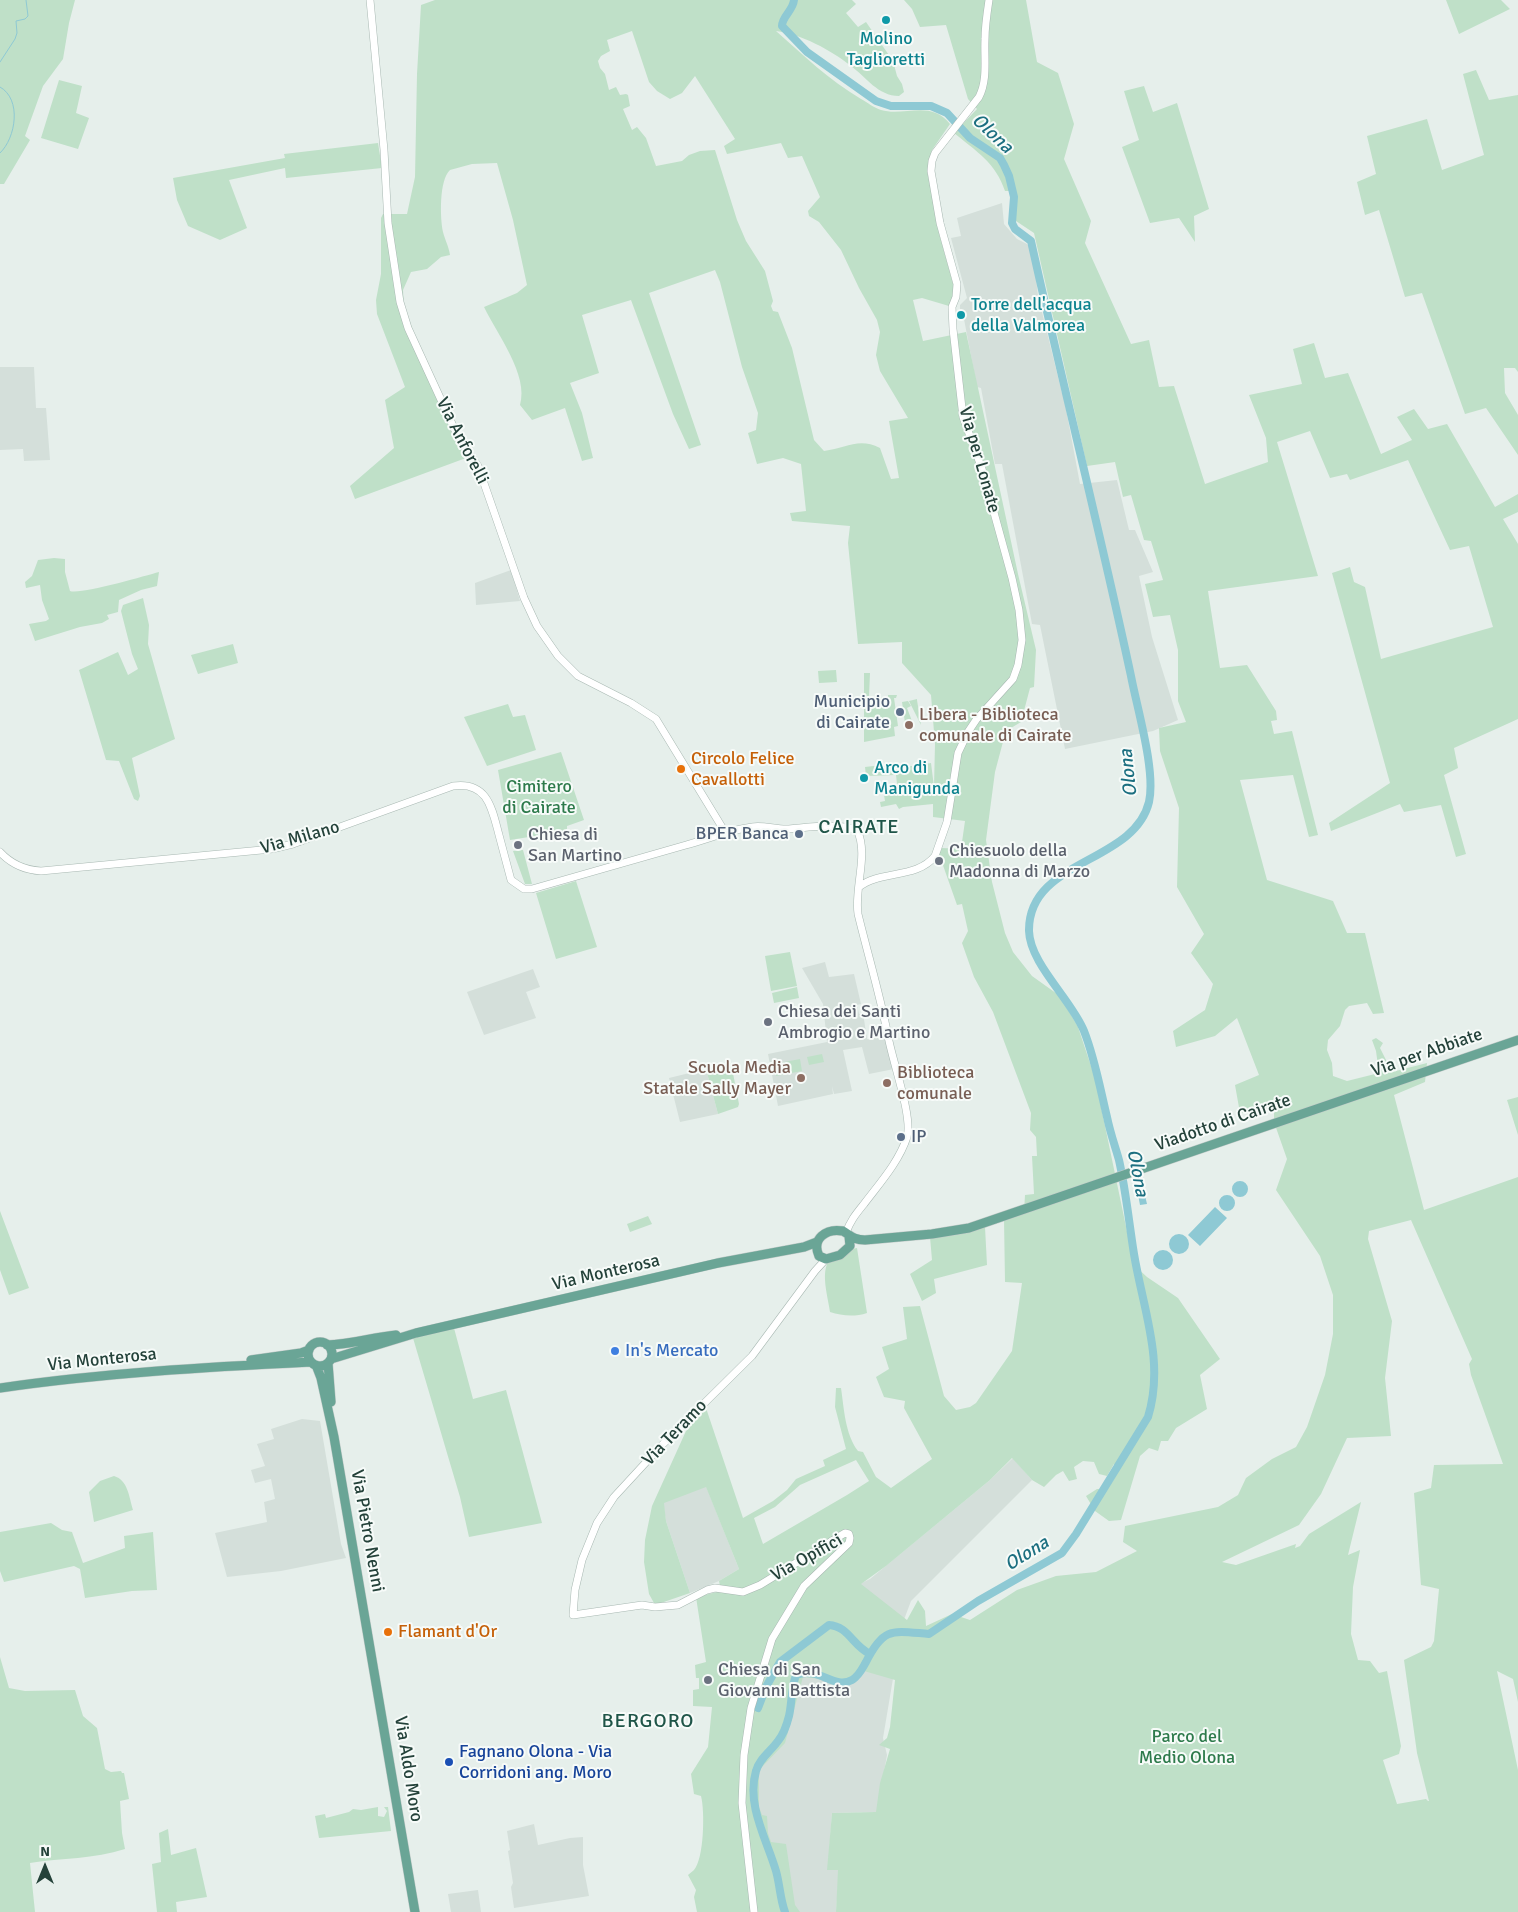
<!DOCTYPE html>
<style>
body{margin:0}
#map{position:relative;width:1518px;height:1912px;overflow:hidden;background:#e6efeb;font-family:Signika,sans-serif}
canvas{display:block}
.north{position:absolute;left:20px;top:1842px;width:50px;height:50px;-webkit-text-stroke:4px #f7fbf9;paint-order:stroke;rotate:0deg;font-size:14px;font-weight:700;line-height:20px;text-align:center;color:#24423a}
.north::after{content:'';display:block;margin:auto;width:18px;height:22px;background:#24423a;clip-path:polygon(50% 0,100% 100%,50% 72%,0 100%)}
</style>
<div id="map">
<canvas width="1518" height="1912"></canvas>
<div class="north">N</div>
</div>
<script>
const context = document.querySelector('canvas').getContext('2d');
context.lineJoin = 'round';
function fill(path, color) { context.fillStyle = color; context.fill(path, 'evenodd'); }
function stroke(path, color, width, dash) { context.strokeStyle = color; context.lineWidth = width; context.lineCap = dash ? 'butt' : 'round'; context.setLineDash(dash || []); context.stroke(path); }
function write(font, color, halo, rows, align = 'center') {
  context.font = font + ' Signika,sans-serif'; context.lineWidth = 4; context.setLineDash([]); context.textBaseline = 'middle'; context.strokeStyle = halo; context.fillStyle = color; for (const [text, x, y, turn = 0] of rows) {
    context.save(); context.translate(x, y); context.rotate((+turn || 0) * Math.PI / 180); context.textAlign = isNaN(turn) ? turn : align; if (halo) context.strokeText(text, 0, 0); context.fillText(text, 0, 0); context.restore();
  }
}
const built = new Path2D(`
 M1002,203L1004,224L1017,239L1027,244L1033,251L1038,296L1062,393H1063L1080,484L1117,480L1129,530H1135L1153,572L1139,576L1152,637L1178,720L1153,731L1065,749L1040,625L1032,624L1002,464H995L981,388L977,387L964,319H960V305L967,298L951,238L961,236L957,218Z
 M0,367H34L36,408H46L50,460L24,461L23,449L0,450Z
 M511,570L520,601L476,605L475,583Z
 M825,962L829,977L854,974L861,1004L857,1005L859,1014L863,1013L867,1039L885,1037L894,1069L869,1074L862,1047L843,1050L852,1091L834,1094L832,1086L833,1094L778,1106L768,1054L827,1042L823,1004L802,968Z
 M533,969L540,987L526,992L536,1018L484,1035L467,992Z
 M706,1069L718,1114L680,1122L669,1078Z
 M302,1419L320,1421L341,1544L346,1558L281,1571L227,1577L215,1533L267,1522L264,1502L275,1499L271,1479L255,1483L251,1470L265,1466L257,1444L274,1439L271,1429Z
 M1013,1458L1032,1480L911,1601L902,1625L883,1738L887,1755L877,1812L832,1813L828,1870H839L836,1912H795L759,1815V1768L811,1607L870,1579L990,1480Z
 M706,1486L739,1569L719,1581L690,1593L666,1521L663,1502Z
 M534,1824L538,1845L570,1838L583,1837V1865L589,1896L514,1908L511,1887L513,1883L508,1851L510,1850L507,1831Z
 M478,1890L481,1912H451L448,1894Z`);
const green = new Path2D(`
 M0,0H75L69,23L63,59L43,86L25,136L30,140L4,184H0Z
 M435,0H852L856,4L846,13L858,27L866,22L893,61L897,76L902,84L904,92L899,96C878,96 866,77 851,66C831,50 801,34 776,31C803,55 829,80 861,99C867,102 874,108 881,110C904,117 931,99 950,124L932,150L927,170L939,233L954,287L953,297L949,306L922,298L913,300L923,341L966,332L1018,574L1036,650L1034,687L1030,688L1021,722L1011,728L1004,738L995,772L986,840L992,882L1005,933L1013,952L1032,976L1060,996L1078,1027L1095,1078L1134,1265L1147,1277L1178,1298L1220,1359L1200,1375L1207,1409L1176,1428L1168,1441H1161L1158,1451L1149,1448L1140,1456L1121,1520L1109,1521L1095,1511L1086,1496L1097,1489H1107L1115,1477L1114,1464L1107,1476L1099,1474L1094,1462L1083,1461L1074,1467L1077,1479L1069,1481L1063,1471L1056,1475L1044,1487L1032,1480L1012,1458L990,1480L886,1566L861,1584L907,1620L918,1600L925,1611L926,1626L952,1614L970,1620L1017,1590L1056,1576L1096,1572L1137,1551L1123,1542L1125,1526L1218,1507L1238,1495L1246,1478L1272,1459L1296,1447L1307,1427L1325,1375L1333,1334V1295L1320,1256L1276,1190L1287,1159L1274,1122V1111L1240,1113L1235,1085L1259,1075L1237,1018L1215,1036L1176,1047L1173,1031L1205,1010L1213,984L1191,953L1204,934L1177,887L1179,808L1160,751L1159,728L1186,722L1178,701V650L1170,615L1153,617L1145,584L1163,580L1151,541L1144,540L1131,495L1123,497L1115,462L1087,466L1034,233L1016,221L1014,191H1005C996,163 976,151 954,133L977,109L968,99L946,25L920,27L912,9L904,0H1026L1037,62L1058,73L1074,124L1064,159L1091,221L1085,243L1131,344L1149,340L1159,387L1174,386L1205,484L1268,462L1266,438L1249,395L1302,384L1293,349L1314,343L1325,378L1348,373L1381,454L1412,440L1397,417L1414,409L1428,429L1447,424L1495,507L1518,494V512L1503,519L1518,544V719L1454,748L1458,768L1444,775L1466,854L1456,857L1441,805L1404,812L1400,804L1331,831L1329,823L1390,783L1332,573L1350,567L1354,582L1365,587L1381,659L1493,627L1469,546L1450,550L1408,460L1350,480L1347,474L1330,478L1310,431L1277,442L1318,576L1208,591L1220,668L1247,665L1276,711L1277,720L1271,721L1274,734L1292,731L1318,835L1309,837L1293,775L1240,780L1267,880L1333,901L1347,933H1365L1384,1013L1373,1014L1367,1003L1349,1006L1345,1010L1340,1026L1328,1040L1327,1050L1332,1063L1333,1076L1347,1081L1379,1073L1376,1051L1372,1040L1376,1038L1383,1043L1380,1048L1392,1072L1427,1063L1425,1082L1394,1095L1424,1210L1518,1177V1702L1513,1679L1497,1671L1518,1770V1912H836L838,1870H827L832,1813L876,1812L880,1783L890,1749L879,1745L887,1738L890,1727L895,1680L864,1671L855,1683L803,1677L785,1743L759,1770V1807L762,1815L767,1816L768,1833L771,1842L786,1844L795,1905L800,1912H697L694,1897L696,1890L688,1875C690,1873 692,1872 694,1870C704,1859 705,1811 701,1796L694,1794L691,1774L708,1747L712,1707L693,1706V1690L699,1689V1678H696L695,1665L706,1662L696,1597L721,1591L719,1581L739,1569L706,1487L664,1503L666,1521L690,1593L658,1604L654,1603L649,1594L644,1562L645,1540L652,1506L686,1431L706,1408L743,1518L773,1501L787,1490L796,1479L825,1466L823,1460L846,1449L835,1407L836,1388H841C844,1408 845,1434 858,1451L863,1452L876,1477L891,1488L932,1459L904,1408L905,1401L884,1397L876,1377L889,1369L882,1347L907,1339L903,1307L920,1306L944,1396L956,1410L970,1407L976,1403L1012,1351L1022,1283L1005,1282L1004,1219L1024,1212L1025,1195L1034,1194L1032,1156H1037L1036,1137L1030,1130L1031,1113L993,1012L974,977L962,943L968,931L962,904L957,905L939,854L942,848L961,849L965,821L933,817V804L903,807L899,809L896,804L881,807L880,802L885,801L884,795L898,793L896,775L866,776L865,767L891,764L892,769L931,763L934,787L935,744L931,695L902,663V642L858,644L848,543L850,526L792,521L790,513L806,511L801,464L783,458L757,464L748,433L756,430L758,413L742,367L720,282L715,270L649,293L701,445L689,449L673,414L631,300L582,315L599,373L570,383L582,413L593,458L582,461L565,408L532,420L520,405C529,375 497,334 484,307L517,293L527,285L513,220L497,163L472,164L450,170C439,180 440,218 443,232C445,240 449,247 450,255L441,257L427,269L411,272L403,290L404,307L420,349L465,442L462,449L466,458L355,499L350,486L394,448L385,400L405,387L377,314L376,300L381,274V218L383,214H407L415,177L417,74L421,5ZM632,31L649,82L657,91L670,99L682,93L695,76L735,139L724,146L727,154L781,143L788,158L802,156L820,197L808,211L809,216L819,222L841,250L859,288L877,320L880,332L876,355L880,371L908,418L889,421L899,478L891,479L880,448C859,437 846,448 824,451L814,440L792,348L778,312L773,311L771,306L773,301L765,271L746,241L737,220L715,150L700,151L689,155L682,161L656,166L646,138L637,127L632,130L623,109L630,106L628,95L626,94L620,95L616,87L609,90L605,74L600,68L598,61L601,56L610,51L607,40ZM1411,1220L1472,1359L1469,1364L1471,1375L1503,1464L1434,1465L1431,1488L1414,1493L1421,1585L1439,1589L1434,1641L1431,1647L1404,1660L1417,1753L1429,1801H1428L1426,1799L1397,1804L1383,1760L1399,1754L1401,1746L1387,1671L1379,1673L1370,1661L1358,1660L1351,1634L1353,1587L1360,1550L1348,1555L1361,1502L1309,1534L1300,1546L1295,1548L1296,1544L1236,1565L1222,1562L1299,1525L1321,1494L1347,1438L1391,1436L1385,1378L1392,1321L1368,1239L1369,1231ZM856,1460L869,1481L847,1495L763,1544L754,1518L775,1507L800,1485Z
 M1446,0H1501L1510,9L1459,34Z
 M1476,70L1489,100L1518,95V372L1515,368H1504L1505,393L1518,415V455L1486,408L1465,414L1422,293L1405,297L1379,210L1365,215L1357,182L1376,174L1367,136L1427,119L1442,170L1484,155L1463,74Z
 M59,80L82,86L76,113L89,118L78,149L41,138Z
 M1144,86L1153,112L1177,103L1209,209L1194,216L1195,242L1179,218L1150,223L1122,147L1139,140L1124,91Z
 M378,143L382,168L286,178L285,168L229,180L247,228L220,240L188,226L177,200L173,178L285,158L284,154Z
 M54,558L65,559V572L70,591C80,595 144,576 159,572L157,586L141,590L119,600L118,612L107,615L109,619L102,623L80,627L35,641L29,624L46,621L49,619L42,600L40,585L26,588L25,582L32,576L38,560Z
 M143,598L149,625L148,644L175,739L132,758L140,796L138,801L134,799L119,761L106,760L79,670L118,652L128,675L138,669L132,654L121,611L123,605Z
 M233,644L238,663L198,674L191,655Z
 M836,670L837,682L819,683L818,671Z
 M864,673H870L869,697L888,698V695H897L896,698H894L898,726L894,727L895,736L864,742Z
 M917,699V700L921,725L909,701Z
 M908,701L911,706L907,708L912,721L905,723L902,702Z
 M508,704L513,717L525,715L536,750L487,766L464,717Z
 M561,752L584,820L567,826V831L510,840L498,770Z
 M523,850L532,884H525L513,851Z
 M576,881L597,947L556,959L536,893Z
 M790,952L797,986L771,991L765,956Z
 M797,987L799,998L774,1003L772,993Z
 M822,1054L824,1062L809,1065L807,1057Z
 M800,1059L802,1071L776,1076L774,1064Z
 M731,1063L739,1104L738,1107L718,1114L706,1069Z
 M1518,1097V1135L1507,1100Z
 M0,1211L29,1288L9,1295L0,1270Z
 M648,1216L652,1224L630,1232L627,1224Z
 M985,1227L987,1265L934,1279L936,1293L922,1301L910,1274L932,1260L930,1237L957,1235Z
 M857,1248L867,1313C855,1317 842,1316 830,1312C828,1297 821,1275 828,1262L845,1256L852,1249Z
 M454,1328L473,1399L506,1390L542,1523L469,1537L460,1497L413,1338Z
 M114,1476C128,1480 129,1497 133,1510L94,1522L89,1492L100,1481Z
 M51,1523L62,1530L72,1532L83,1563L125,1548L124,1536L153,1532L157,1590L132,1591L85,1598L80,1569L74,1566L4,1582L0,1571V1532Z
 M0,1657L9,1688L25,1691L75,1690L83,1716L97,1728L105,1769L111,1772L121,1771L122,1773H124L129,1799L120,1801L122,1833L125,1849C94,1859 62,1858 30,1863L35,1912H0Z
 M378,1807V1816L384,1817L387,1811L384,1807H388L391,1831L319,1838L315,1816L325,1814L326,1818L349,1812L353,1809L361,1810Z
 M168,1829L171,1855L196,1848L207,1897L176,1902L177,1912H157L152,1864L161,1862L159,1833Z`);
const water = new Path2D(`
 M1232 1189a8 8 0 1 1 16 0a8 8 0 1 1-16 0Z
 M1142,1183L1147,1204L1140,1205L1136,1184Z
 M1219 1203a8 8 0 1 1 16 0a8 8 0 1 1-16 0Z
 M1215,1207L1227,1218L1200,1246L1188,1235Z
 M1169 1244a10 10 0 1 1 20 0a10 10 0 1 1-20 0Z
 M1153 1260a10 10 0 1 1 20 0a10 10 0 1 1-20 0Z`);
const stream = new Path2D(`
 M0,62L15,39L17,33L16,21L25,19L28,16L26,0
 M0,87C22,99 16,138 0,153`);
const river = new Path2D(`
 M758,1708L766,1687L780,1662L829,1625C848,1626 853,1646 870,1654
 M785,1912C780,1899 780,1885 776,1871C767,1840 746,1805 756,1771C759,1759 771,1751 778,1741C783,1735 787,1724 789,1716C792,1703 791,1689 796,1675C819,1666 834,1690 852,1680C859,1676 862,1669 866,1662C884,1626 893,1631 929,1634L978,1601L1062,1553L1076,1534L1148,1417C1165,1362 1143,1309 1134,1254C1129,1223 1126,1191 1119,1160C1115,1146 1110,1132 1107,1117C1100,1088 1095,1059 1084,1031C1071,999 1030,964 1029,931C1028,859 1134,864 1149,802C1156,771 1137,708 1131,676C1100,531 1063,386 1031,241L1015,229L1012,223L1014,197L1009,176L1004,165L1000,158L970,138L947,113L931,106H891L876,101L807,52L782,26C782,16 793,11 794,0`);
const minor = new Path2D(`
 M370,0L384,150L388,223L400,302L408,328L459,439L478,466L524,598L537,626L558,656L578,676L631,703L656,719L725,832
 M0,852C11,864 25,870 41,871L272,849L293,844L453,786C488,781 492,809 499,835C503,850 507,865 511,880L524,889H532C583,874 635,860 686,845C708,839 729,830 752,827C764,825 777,830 789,829C812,827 836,823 857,830C869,854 854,888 858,914C868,955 880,995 888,1036C892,1060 913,1117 907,1137C899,1162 879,1184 864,1204C856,1214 850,1221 846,1233
 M859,887C880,870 917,879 935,856L947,822L958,753L968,732L976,720L1013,679L1018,665L1022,640L1019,610L1012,578L982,469L963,417L953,329L952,307L956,297L957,284L940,223L931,171L932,161L935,153L979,97C988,79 984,59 985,39C985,26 987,13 989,0
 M754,1912L742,1803L744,1755L751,1708L772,1639L804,1586L849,1543L850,1538L849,1534L845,1533L840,1536L760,1585L743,1592L715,1588L707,1590L678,1605L655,1607L642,1605L573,1615L575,1590L582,1560L597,1523L614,1497L661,1446L752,1356L815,1271L826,1259`);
const major = new Path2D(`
 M849,1236L850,1246L840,1255L826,1259L819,1256C811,1239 826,1228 843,1231C851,1236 854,1240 865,1240L932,1234L969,1228L1518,1040
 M308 1354a12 12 0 1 1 24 0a12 12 0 1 1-24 0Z
 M327,1345C350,1345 373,1337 396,1335
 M331,1359L416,1333L718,1263L804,1247L817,1242
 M251,1360L301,1353L309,1350
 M328,1363L331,1402
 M316,1365L321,1378L334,1437L415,1912
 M0,1388C103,1373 207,1367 311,1362`);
const markers = [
 [886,20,5,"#0f9aa8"],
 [961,315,5,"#0f9aa8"],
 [900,712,5,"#5c6f8a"],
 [909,725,5,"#8d6e63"],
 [681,769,5,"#e8710a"],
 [864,778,5,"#0f9aa8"],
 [799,834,5,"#5c6f8a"],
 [518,845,5,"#6b7280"],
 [939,861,5,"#6b7280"],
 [768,1022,5,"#6b7280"],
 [801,1078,5,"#8d6e63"],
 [887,1083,5,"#8d6e63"],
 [901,1137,5,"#5c6f8a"],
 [615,1351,5,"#3f7fe0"],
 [388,1632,5,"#e8710a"],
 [708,1680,5,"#6b7280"],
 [449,1762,5,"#1a4fb4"]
];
const cultureNames = [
 ["Molino",886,39,"center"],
 ["Taglioretti",886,60,"center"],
 ["Torre dell'acqua",971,305],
 ["della Valmorea",971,326],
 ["Arco di",874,768],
 ["Manigunda",874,789]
];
const streetNames = [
 ["Via Anforelli",462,441,63],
 ["Via per Lonate",979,460,74],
 ["Via Milano",300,838,-16],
 ["Via per Abbiate",1427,1053,-19],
 ["Viadotto di Cairate",1223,1123,-19],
 ["Via Monterosa",606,1273,-13],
 ["Via Monterosa",102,1360,-6],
 ["Via Teramo",675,1433,-46],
 ["Via Pietro Nenni",367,1531,80],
 ["Via Opifici",807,1558,-29],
 ["Via Aldo Moro",408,1769,81]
];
const serviceNames = [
 ["Municipio",890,702],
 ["di Cairate",890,723],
 ["BPER Banca",789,834],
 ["IP",911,1137,"left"]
];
const educationNames = [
 ["Libera - Biblioteca",919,715],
 ["comunale di Cairate",919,736],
 ["Scuola Media",791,1068,"right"],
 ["Statale Sally Mayer",791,1089,"right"],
 ["Biblioteca",897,1073],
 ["comunale",897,1094]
];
const foodNames = [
 ["Circolo Felice",691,759],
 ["Cavallotti",691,780],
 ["Flamant d'Or",398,1632]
];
const parkNames = [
 ["Cimitero",539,787],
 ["di Cairate",539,808],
 ["Parco del",1187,1737],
 ["Medio Olona",1187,1758]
];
const worshipNames = [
 ["Chiesa di",528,835],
 ["San Martino",528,856],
 ["Chiesuolo della",949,851],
 ["Madonna di Marzo",949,872],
 ["Chiesa dei Santi",778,1012],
 ["Ambrogio e Martino",778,1033],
 ["Chiesa di San",718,1670],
 ["Giovanni Battista",718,1691]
];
const shopNames = [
 ["In's Mercato",625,1351]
];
const transitNames = [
 ["Fagnano Olona - Via",459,1752],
 ["Corridoni ang. Moro",459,1773]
];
const waterNames = [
 ["Olona",992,134,43],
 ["Olona",1129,773,-96],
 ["Olona",1137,1173,79],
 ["Olona",1027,1554,-32]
];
const quarterNames = [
 ["CAIRATE",859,828],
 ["BERGORO",648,1722]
];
fill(built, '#d4dfda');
fill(green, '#bfe0c8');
fill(water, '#8ec9d4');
stroke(stream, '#8ec9d4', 1);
stroke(river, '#8ec9d4', 8);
stroke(minor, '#a8b8b2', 8);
stroke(major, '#c2cac8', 10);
stroke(minor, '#fff', 7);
stroke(major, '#6aa596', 9);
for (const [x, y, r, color] of markers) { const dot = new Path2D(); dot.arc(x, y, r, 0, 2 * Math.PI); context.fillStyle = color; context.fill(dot); stroke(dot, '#f7fbf9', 2); }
write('18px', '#0d838f', '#f7fbf9', cultureNames, 'left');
write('18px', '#24423a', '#f7fbf9', streetNames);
write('18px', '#4e5e75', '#f7fbf9', serviceNames, 'right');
write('18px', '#785e54', '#f7fbf9', educationNames, 'left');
write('18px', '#c56008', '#f7fbf9', foodNames, 'left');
write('18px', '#2d7a4b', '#f7fbf9', parkNames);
write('18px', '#5b616d', '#f7fbf9', worshipNames, 'left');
write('18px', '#366cbe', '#f7fbf9', shopNames, 'left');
write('18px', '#164399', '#f7fbf9', transitNames, 'left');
write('italic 19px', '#1c6f80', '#f7fbf9', waterNames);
context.letterSpacing = '1px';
write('20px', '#1f5548', '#f7fbf9', quarterNames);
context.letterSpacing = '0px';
</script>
